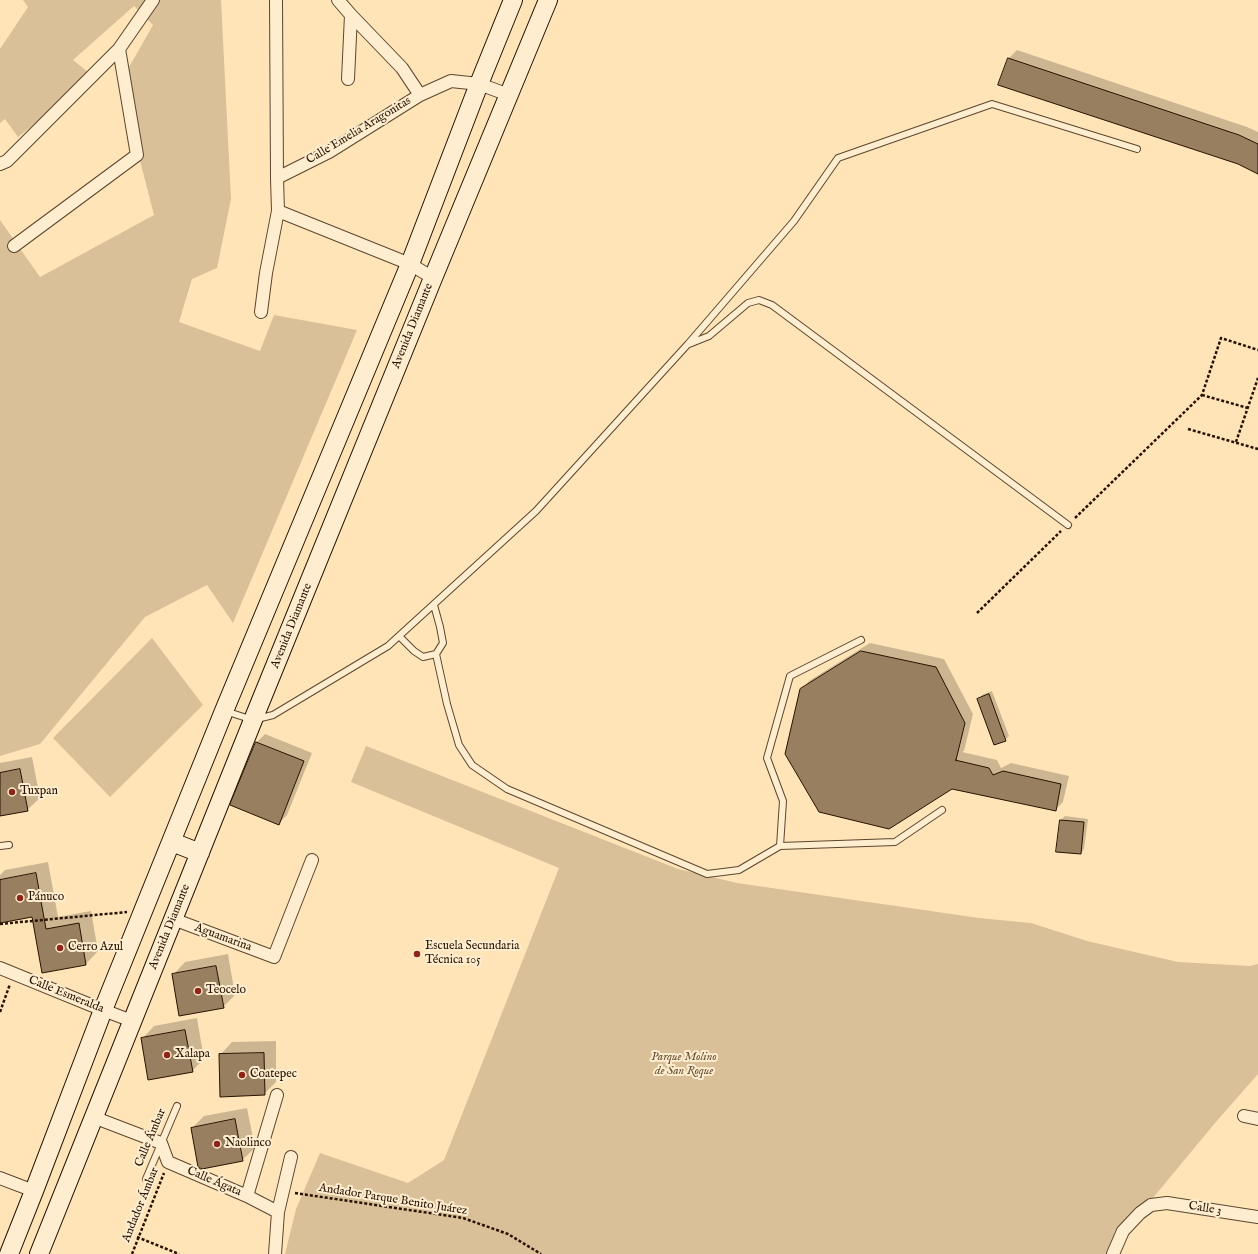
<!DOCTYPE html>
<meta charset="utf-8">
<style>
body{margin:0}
canvas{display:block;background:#ffe4b7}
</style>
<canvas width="1258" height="1254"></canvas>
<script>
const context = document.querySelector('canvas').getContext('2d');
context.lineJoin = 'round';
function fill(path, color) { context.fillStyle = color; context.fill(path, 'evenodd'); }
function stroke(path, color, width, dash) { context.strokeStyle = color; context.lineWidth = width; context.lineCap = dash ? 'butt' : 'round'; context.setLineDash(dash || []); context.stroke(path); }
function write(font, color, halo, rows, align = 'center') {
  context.font = font + ' "IM FELL English",serif'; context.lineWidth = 4; context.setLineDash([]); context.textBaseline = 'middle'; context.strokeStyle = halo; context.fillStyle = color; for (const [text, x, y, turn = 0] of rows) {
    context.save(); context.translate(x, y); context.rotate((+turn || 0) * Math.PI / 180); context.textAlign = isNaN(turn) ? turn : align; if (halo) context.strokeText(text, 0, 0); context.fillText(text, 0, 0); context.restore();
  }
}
const green = new Path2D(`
 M23,0H221L231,199L217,268L192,279L179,322L260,351L274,315L357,330L233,623L207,585L145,617L40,744L0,756V220L40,277L154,215L120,83L153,25L134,6L73,60L94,77L18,137L5,119L0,123V49L28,7Z
 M152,638L203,705L110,797L53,738Z
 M366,746L678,869L737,883L979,918L1031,923L1087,941L1178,962L1250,966L1258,964V1074L1215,1123L1143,1210L1115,1254H285L296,1209L320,1153L408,1183L444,1160L559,868L351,782Z`);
const shadow = new Path2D(`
 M1017,50L1247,127L1258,132V174L1238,164L1009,58Z
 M870,643L944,659L973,714L964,751L962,752L997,760L1001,768L1011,763L1069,776L1063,802L1055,810L801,690L809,681Z
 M992,691L1009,736L1005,740L978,699L982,695Z
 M265,734L312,753L287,815L279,823L231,805L257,742Z
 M32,757L40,798L27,810L0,815V763Z
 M1065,816L1088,819L1084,849L1081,853L1057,851L1061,820Z
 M48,862L58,917L91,911L98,951L86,964L43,972L33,916L0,921V875L5,870Z
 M228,954L235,995L223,1007L173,975L185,962Z
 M197,1018L204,1059L192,1071L142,1039L154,1026Z
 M276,1041V1082L264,1094L220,1055L232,1042Z
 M247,1108L255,1148L242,1160L192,1128L204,1116Z`);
const building = new Path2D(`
 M1008,58L1239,135L1258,144V174L1238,164L998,85Z
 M861,651L936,667L965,723L956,760H955L989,768L993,775L1003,771L1061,784L1056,811L952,789L889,829L819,812L785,754L800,689Z
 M989,694L1006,741L994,745L977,699Z
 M256,742L304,761L279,825L230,805Z
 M20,769L28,811L0,816V773Z
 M1060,820L1084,822L1081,854L1056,852Z
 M36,873L46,929L79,923L86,965L42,973L32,917L0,923V880Z
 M216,966L224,1008L179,1016L172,974Z
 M185,1030L193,1072L148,1080L141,1038Z
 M264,1053L265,1095L220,1097L219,1054Z
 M235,1119L243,1161L202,1169L198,1167L191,1128Z`);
const path = new Path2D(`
 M1202,395L1248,408
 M1188,429L1258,449
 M1236,442L1258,378
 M1075,518L1202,395L1221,338L1258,350
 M977,613L1061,531
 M0,924L127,912
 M0,1012L10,984
 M295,1193L463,1218L508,1234L541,1254
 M137,1237L179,1254
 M132,1254L164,1173`);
const lane = new Path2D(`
 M689,344L709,336L748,303L759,300L772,305L1068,525
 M399,636L414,651L423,657L436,654L443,643L440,627L434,605
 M436,654L447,704L459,745L472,765L507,789L707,874L739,870L780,846L895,842L942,810
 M225,711L253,720L273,715L388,646L536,511L688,344L794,221L838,158L992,104L1137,149
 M0,846L9,845
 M780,846L783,801L767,758L790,676L861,640
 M146,1179L177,1106`);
const street = new Path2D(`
 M338,0L351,15L402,68L420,95
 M348,79L351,15
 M0,164L7,161L119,49L153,0
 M277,178L329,152L420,95L451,81L479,84L509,95
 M278,211L410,264L433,278
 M14,246L137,155L119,49
 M261,312L266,273L278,211L277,178L276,0
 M173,919L274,957L312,860
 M0,968L103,1010L132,1021
 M1244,1116L1258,1119
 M93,1117L161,1143L168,1162L247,1196L278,1212
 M0,1178L34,1191
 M247,1196L277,1095
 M275,1254L278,1212L291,1157
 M1113,1254L1123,1231L1140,1213L1151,1205L1167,1203L1258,1217`);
const secondary = new Path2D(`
 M172,842L200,853
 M9,1254L34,1191L103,1010L224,711L410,264L479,84L513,0
 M39,1254L253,720L433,278L548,0`);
const markers = [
 [12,792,4,"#8f2418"],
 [20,898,4,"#8f2418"],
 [60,948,4,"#8f2418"],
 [417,954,4,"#8f2418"],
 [198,991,4,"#8f2418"],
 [167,1055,4,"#8f2418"],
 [242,1075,4,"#8f2418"],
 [217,1144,4,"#8f2418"]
];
const streetNames = [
 ["Calle Emelia Aragonitas",359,131,-31],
 ["Avenida Diamante",413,326,-68],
 ["Avenida Diamante",292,626,-68],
 ["Avenida Diamante",170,927,-68],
 ["Aguamarina",223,938,20],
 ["Calle Esmeralda",66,995,22],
 ["Calle Ámbar",151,1138,-67],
 ["Calle Ágata",214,1182,23],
 ["Andador Parque Benito Juárez",393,1200,9],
 ["Andador Ámbar",141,1205,-68],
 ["Calle 3",1205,1209,9]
];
const poiNames = [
 ["Tuxpan",20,792],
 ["Pánuco",28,898],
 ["Escuela Secundaria",425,947],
 ["Técnica 105",425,961],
 ["Cerro Azul",68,948],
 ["Teocelo",206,991],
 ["Xalapa",175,1055],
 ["Coatepec",250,1075],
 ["Naolinco",225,1144]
];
const parkNames = [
 ["Parque Molino",684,1058],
 ["de San Roque",684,1072]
];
fill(green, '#dac098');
fill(shadow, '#0003');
fill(building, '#977f5f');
stroke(building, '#261200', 1);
stroke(lane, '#5c462e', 8);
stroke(street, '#5c462e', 14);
stroke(secondary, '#261200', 20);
stroke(path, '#261200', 2.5, [3, 2]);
stroke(lane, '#ffedd0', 6);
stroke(street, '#ffedd0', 12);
stroke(secondary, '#ffedd0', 18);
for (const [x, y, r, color] of markers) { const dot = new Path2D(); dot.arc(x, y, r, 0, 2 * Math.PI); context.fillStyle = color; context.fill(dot); stroke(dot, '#ffedd0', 1.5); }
write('12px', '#261200', '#ffedd0', streetNames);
write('12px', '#261200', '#ffedd0', poiNames, 'left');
write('italic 12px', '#654f35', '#ffedd0', parkNames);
</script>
